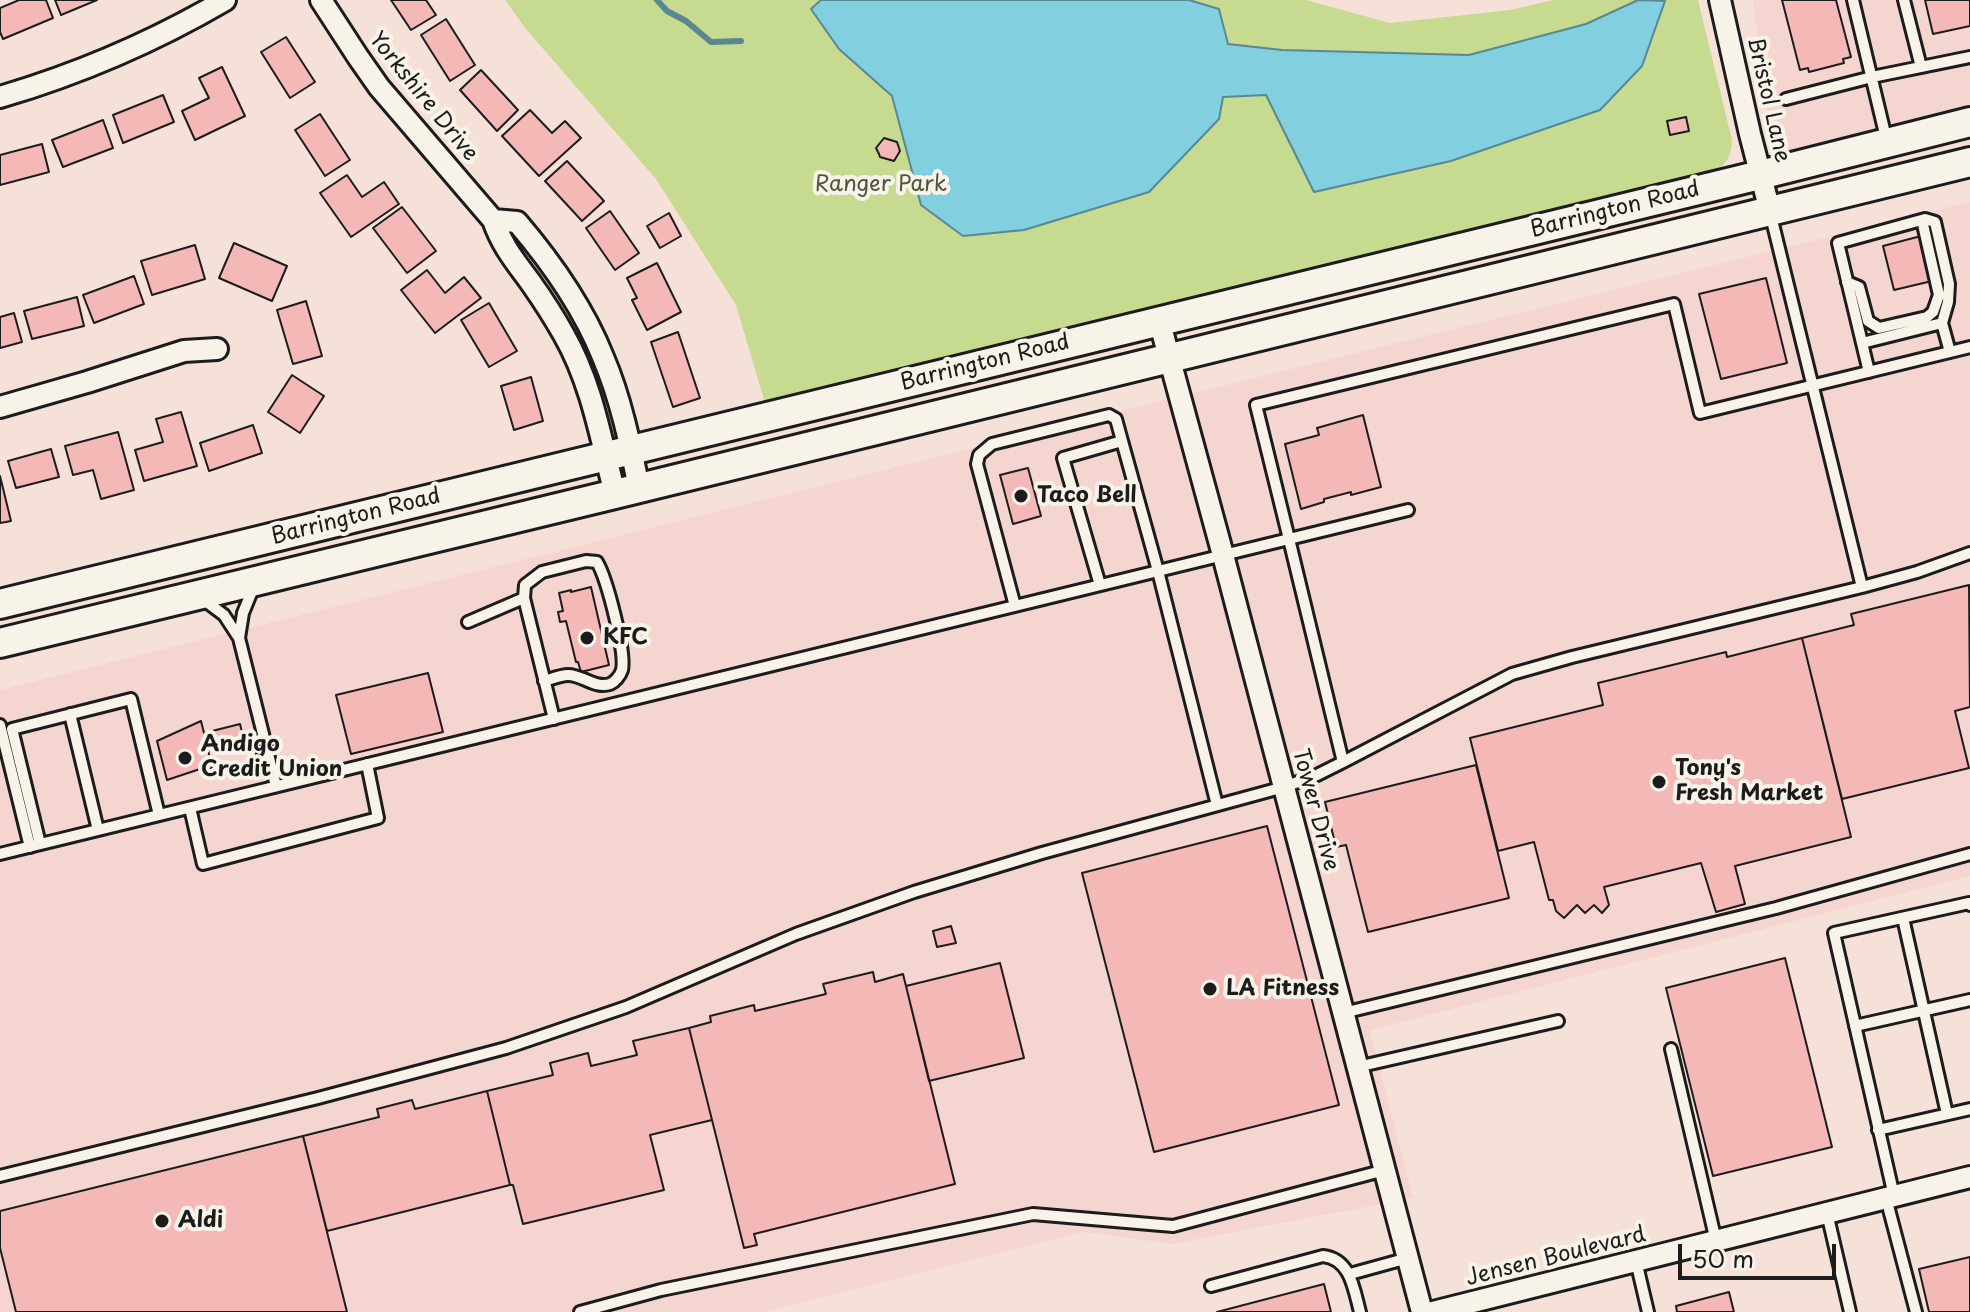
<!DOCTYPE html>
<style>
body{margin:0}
#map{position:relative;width:1970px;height:1312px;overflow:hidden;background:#f6e1d9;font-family:"Playpen Sans",sans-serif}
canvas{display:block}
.scale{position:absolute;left:1678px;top:1244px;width:158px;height:36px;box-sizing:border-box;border:4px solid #1c1c1c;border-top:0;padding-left:10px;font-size:24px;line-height:28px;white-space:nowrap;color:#1c1c1c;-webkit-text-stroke:6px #f7f3e8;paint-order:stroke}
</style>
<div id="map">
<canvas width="1970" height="1312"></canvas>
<div class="scale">50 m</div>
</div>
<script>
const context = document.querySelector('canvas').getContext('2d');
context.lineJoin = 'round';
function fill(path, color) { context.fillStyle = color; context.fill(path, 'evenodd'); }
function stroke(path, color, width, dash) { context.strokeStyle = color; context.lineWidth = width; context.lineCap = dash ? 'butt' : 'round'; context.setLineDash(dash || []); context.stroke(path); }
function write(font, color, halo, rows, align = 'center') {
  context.font = font + ' "Playpen Sans",sans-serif'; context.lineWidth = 8; context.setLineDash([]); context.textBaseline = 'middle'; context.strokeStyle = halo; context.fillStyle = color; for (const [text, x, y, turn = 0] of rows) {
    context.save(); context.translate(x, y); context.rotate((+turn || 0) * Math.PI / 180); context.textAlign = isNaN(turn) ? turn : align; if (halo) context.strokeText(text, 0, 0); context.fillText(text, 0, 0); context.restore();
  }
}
const built = new Path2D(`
 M1753,0H1970V109L1806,150H1788L1779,146L1773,139L1769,129Z
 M1970,202V876L1370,1030L1413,1198L1172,1244L1084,1232L764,1312H0V690L1112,413Z`);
const green = new Path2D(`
 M505,0H1306L1390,23L1510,10L1554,0H1698L1732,140C1731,156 1728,164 1713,171L765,403L736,305L656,179L526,29Z`);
const water = new Path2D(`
 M821,0H1189L1219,9L1228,44L1282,50L1469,55L1586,24L1638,0L1665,1L1642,66L1600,110L1451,161L1314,192L1266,95L1223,97L1219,119L1149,192L1024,230L963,236L921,205L892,96L839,49L811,9Z`);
const stream = new Path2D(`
 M657,0L667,11L686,21L711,42L741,41`);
const building = new Path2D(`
 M19,0H46L53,18L3,39L0,32V8Z
 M55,0H97L61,15Z
 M391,0H426L436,15L411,30Z
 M1782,0H1836L1851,57L1843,59L1844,63L1809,72L1808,68L1800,70Z
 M1925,0H1970V26L1933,34Z
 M446,19L475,65L450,81L421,35Z
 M286,37L315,82L290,98L261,52Z
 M222,67L245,116L195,140L182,111L209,98L199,78Z
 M481,70L518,110L497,131L460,90Z
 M163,95L174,122L123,143L113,115Z
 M530,110L552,133L565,121L581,138L539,176L502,136Z
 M320,114L350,160L325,176L295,130Z
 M1686,117L1689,131L1670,135L1667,121Z
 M103,120L113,148L63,167L52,140Z
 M884,138L897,142L900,151L894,161L880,157L879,154L876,148Z
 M42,144L49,172L0,185V155Z
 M567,161L604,201L582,221L545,181Z
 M347,175L362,197L384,182L399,204L351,237L320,193Z
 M402,207L436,251L407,273L373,228Z
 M610,211L639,253L615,270L586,228Z
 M669,213L681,236L660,248L647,226Z
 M1921,236L1932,281L1894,290L1883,246Z
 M234,243L287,266L272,301L219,278Z
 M195,245L205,279L152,295L141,261Z
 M657,263L681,312L647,330L632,300L637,298L627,278Z
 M427,270L445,293L464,277L481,298L435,333L401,290Z
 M134,276L144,304L94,323L83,295Z
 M1766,278L1787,363L1721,379L1699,294Z
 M77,297L84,326L32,339L24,311Z
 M306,301L322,356L293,364L277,310Z
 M489,303L517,351L489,367L461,320Z
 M14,313L22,342L0,348V317Z
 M678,332L700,398L673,407L651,342Z
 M292,375L324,396L300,433L268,412Z
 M531,377L543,421L514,430L501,386Z
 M181,412L197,466L144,481L135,450L163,442L156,419Z
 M1363,415L1381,487L1351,495V492L1324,499V502L1301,509L1285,444L1319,435L1317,428Z
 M253,425L262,453L209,471L200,443Z
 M118,432L134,490L101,499L93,470L73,475L65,446Z
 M51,449L59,477L16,488L8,461Z
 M1028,468L1041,516L1013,524L1000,475Z
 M0,476L11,521L0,523Z
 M1969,585L1970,707L1955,711L1969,768L1842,799L1802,638L1854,625L1851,614Z
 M591,587L609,665L581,672L578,662H576L566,621L560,622L558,612L563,611L559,593L571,590V592Z
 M1802,638L1851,837L1735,866L1745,904L1716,912L1701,863L1604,887L1609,905L1602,913L1594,905L1585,913L1577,905L1564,918L1556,911L1553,900H1549L1534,842L1498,851L1470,738L1603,705L1598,683L1726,652L1727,657Z
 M428,673L443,732L351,754L336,695Z
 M201,721L204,733L240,724L244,740L208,750L212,768L207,770L206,767L167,780L157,741Z
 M1476,765L1509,898L1368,932L1346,845L1336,847L1325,802Z
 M1267,826L1339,1105L1154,1152L1082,873Z
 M951,926L956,943L937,947L933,931Z
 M1785,958L1832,1147L1713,1176L1666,988Z
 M1000,963L1024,1058L929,1081L906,986Z
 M873,972L875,982L903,974L955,1184L754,1234L757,1245L744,1248L689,1028L711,1022L710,1016L754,1005L755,1011L826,994L823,984Z
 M689,1028L712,1120L650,1135L664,1190L523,1224L513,1185H510L487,1091L553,1075L550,1063L588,1053L591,1066L637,1055L633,1041Z
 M487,1091L510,1185L327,1231L303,1136L379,1117L377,1109L412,1100L415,1109Z
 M303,1136L347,1312H16L0,1248V1211Z
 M1970,1257V1312H1929L1919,1269Z
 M1324,1284L1331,1312H1217Z
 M1729,1292L1734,1312H1677L1676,1306Z`);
const lane = new Path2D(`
 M1853,0L1887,142
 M1904,0L1921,67
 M1786,99L1872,77L1970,57
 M1770,212L1862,587
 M1847,282L1859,287L1868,321L1879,328L1927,317L1933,312L1939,295L1922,220
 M1862,343L1942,323
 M1869,372L1838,243L1925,219L1935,222L1949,284L1948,302L1942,323L1950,352
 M1100,585L1063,458L1122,441L1158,571L1217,805
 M204,600L224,615L239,638L276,786
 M1015,606L977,464L979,455L992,444L1109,415L1116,419L1122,441
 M468,622L524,598
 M239,638L243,613L254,586
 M544,681C551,679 561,675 568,675C583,675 595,689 610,684C615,682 620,676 622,670C626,652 607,579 597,562L586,561L542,572L525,585L524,598L554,719
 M70,714L98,830
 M0,725L30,847
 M1343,762L1289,539L1408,510
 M190,808L203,864L378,818L367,764
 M40,844L12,729L131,699L159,815
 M0,854L1289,539L1256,405L1674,304L1700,413L1970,347
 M1903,918L1947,1114
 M1343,1013L1776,908L1970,854
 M1855,1026L1970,1000
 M1671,1049L1716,1241
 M1357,1067L1558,1021
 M1878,1130L1970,1109
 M0,1176L318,1098L506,1048L626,1007L796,934L914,892L1042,853L1284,787L1317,775L1343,762L1512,674L1572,657L1862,587L1917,572L1970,553
 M1894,1196L1834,933L1969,903L1970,905
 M1886,1198L1916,1312
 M1827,1213L1850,1312
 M1636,1261L1648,1312
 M1350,1274L1408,1258
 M1211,1286L1323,1256C1351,1259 1354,1290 1360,1312
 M580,1312L661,1290L1033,1214L1173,1226L1385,1170`);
const street = new Path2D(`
 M321,0L358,57L379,87L493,220C502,246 515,261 531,283C543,300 554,317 564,335C592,384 601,440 615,494
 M1720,0L1750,134L1770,211
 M0,97C78,74 155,41 225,0
 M493,220L517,222C552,263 583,307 603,357C621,399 630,444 639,488
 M1159,320L1223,555L1422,1312
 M0,407L87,382L184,351L217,349
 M1433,1312L1970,1177`);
const secondary = new Path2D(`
 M0,604L1760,175L1970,122
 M0,643L615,494L1970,162`);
const markers = [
 [1021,496,8,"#1c1c1c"],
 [587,638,8,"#1c1c1c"],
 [185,758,8,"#1c1c1c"],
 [1659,782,8,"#1c1c1c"],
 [1210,989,8,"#1c1c1c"],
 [162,1221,8,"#1c1c1c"]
];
const streetNames = [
 ["Yorkshire Drive",423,97,51],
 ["Bristol Lane",1768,100,77],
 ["Barrington Road",1615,210,-14],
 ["Barrington Road",985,363,-14],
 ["Barrington Road",356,517,-14],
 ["Tower Drive",1315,810,75],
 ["Jensen Boulevard",1556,1257,-14]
];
const parkNames = [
 ["Ranger Park",881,185]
];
const poiNames = [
 ["Taco Bell",1037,496],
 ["KFC",603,638],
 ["Andigo",201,745],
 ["Credit Union",201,770],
 ["Tony's",1675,769],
 ["Fresh Market",1675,794],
 ["LA Fitness",1226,989],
 ["Aldi",178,1221]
];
fill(built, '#f5d5cf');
fill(green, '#c6db90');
fill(water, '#82cfe0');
stroke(water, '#598792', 2);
stroke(stream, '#598792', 6);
fill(building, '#f4b8b7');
stroke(building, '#1c1c1c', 2);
stroke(lane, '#1c1c1c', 16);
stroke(street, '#1c1c1c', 26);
stroke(secondary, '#1c1c1c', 34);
stroke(lane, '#f7f3e8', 10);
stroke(street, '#f7f3e8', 20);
stroke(secondary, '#f7f3e8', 28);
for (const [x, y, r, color] of markers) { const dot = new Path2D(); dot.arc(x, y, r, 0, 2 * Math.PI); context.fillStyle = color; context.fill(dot); stroke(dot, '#f7f3e8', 3); }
write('22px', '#1c1c1c', '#f7f3e8', streetNames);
write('22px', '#4f553f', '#f7f3e8', parkNames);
write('bold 22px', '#1c1c1c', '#f7f3e8', poiNames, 'left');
</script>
